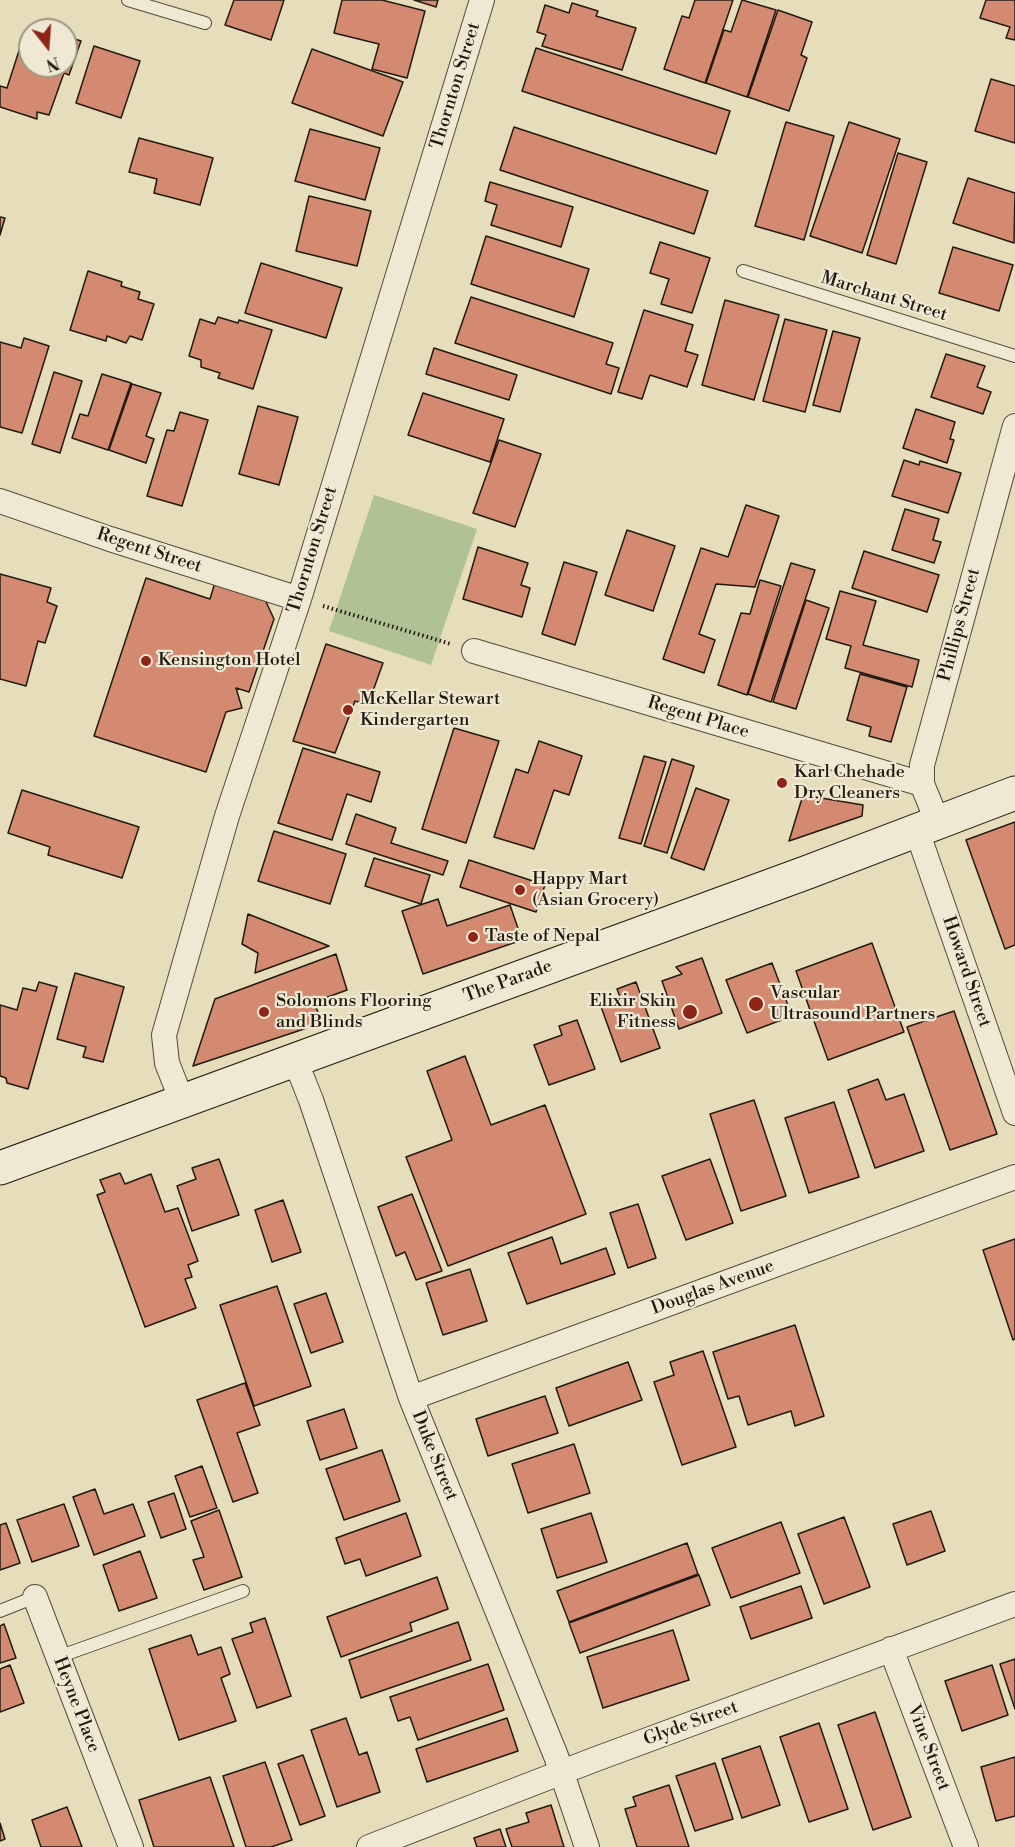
<!DOCTYPE html>
<style>
body{margin:0}
#map{position:relative;width:1015px;height:1847px;overflow:hidden;background:#e6ddbb;font-family:"Libre Bodoni",serif}
canvas{display:block}
.north{position:absolute;left:18px;top:18px;width:60px;height:60px;box-sizing:border-box;background:#efe9d3;border:2px solid #9d9685;border-radius:50%;rotate:163deg;font-size:16px;font-weight:700;line-height:24px;text-align:center;color:#221a10}
.north::after{content:'';display:block;margin:auto;width:21px;height:27px;background:#8f2418;clip-path:polygon(50% 0,100% 100%,50% 72%,0 100%)}
</style>
<div id="map">
<canvas width="1015" height="1847"></canvas>
<div class="north">N</div>
</div>
<script>
const context = document.querySelector('canvas').getContext('2d');
context.lineJoin = 'round';
function fill(path, color) { context.fillStyle = color; context.fill(path, 'evenodd'); }
function stroke(path, color, width, dash) { context.strokeStyle = color; context.lineWidth = width; context.lineCap = dash ? 'butt' : 'round'; context.setLineDash(dash || []); context.stroke(path); }
function write(font, color, halo, rows, align = 'center') {
  context.font = font + ' "Libre Bodoni",serif'; context.lineWidth = 4.5; context.setLineDash([]); context.textBaseline = 'middle'; context.strokeStyle = halo; context.fillStyle = color; for (const [text, x, y, turn = 0] of rows) {
    context.save(); context.translate(x, y); context.rotate((+turn || 0) * Math.PI / 180); context.textAlign = isNaN(turn) ? turn : align; if (halo) context.strokeText(text, 0, 0); context.fillText(text, 0, 0); context.restore();
  }
}
const green = new Path2D(`
 M374,495L477,529L431,665L329,631Z`);
const building = new Path2D(`
 M234,0H284L271,40L225,25Z
 M342,0H382L425,11L407,78L372,69L379,44L334,33Z
 M414,0H438L436,7Z
 M695,0H733L705,83L664,69L682,16L689,18Z
 M742,0L776,10L747,97L706,83L724,30L731,32Z
 M986,0H1015V40L1006,38L1010,27L980,18Z
 M572,3L598,11L596,16L636,28L622,70L542,46L546,35L537,32L545,5L569,13Z
 M778,10L812,22L801,55L807,58L789,111L748,97Z
 M25,32L30,33V66H66V36L81,41L69,75L64,73L49,115L37,112V119L0,107V86L7,88Z
 M94,46L140,61L121,118L76,103Z
 M536,48L730,111L716,154L522,91Z
 M312,49L403,82L383,136L292,103Z
 M991,79L1015,86V143L975,131Z
 M786,122L834,136L804,240L755,226Z
 M849,122L900,139L862,253L810,236Z
 M514,127L708,191L694,234L500,170Z
 M310,129L380,148L365,200L295,181Z
 M139,138L213,158L200,205L154,193L157,179L129,172Z
 M898,153L927,162L896,264L867,255Z
 M968,178L1015,193L1014,243L953,223Z
 M490,182L573,207L561,247L491,225L497,205L485,201Z
 M309,196L371,211L357,266L296,251Z
 M0,217L5,218L0,235Z
 M486,236L589,269L574,317L471,284Z
 M660,242L710,258L692,313L661,304L669,279L650,273Z
 M953,247L1013,265L999,311L939,293Z
 M261,263L342,288L326,338L245,313Z
 M88,271L122,282L121,286L140,292L138,299L154,304L142,340L130,336L126,343L107,336L106,341L70,330Z
 M471,297L613,343L606,364L619,368L611,394L455,343Z
 M725,300L779,315L754,400L702,385Z
 M644,310L693,325L685,351L698,355L687,387L650,375L642,399L618,392Z
 M218,317L238,323L239,320L272,330L253,389L218,378L220,373L201,367V360L189,356L200,319L215,324Z
 M785,319L827,330L805,412L763,401Z
 M833,331L860,338L840,412L813,405Z
 M24,338L49,346L22,433L0,427V342L21,348Z
 M434,348L517,375L509,400L426,374Z
 M946,354L985,366L977,387L991,392L983,414L931,397Z
 M54,372L82,381L60,453L32,444Z
 M102,374L131,383L108,450L72,438L80,414L88,416Z
 M132,384L161,393L146,436L154,439L146,463L109,450Z
 M423,393L504,419L490,462L408,435Z
 M258,406L298,417L279,485L239,474Z
 M916,409L955,422L950,439L954,440L947,463L903,448Z
 M180,412L208,420L182,506L147,496L167,430L174,431Z
 M499,440L541,454L515,527L473,513Z
 M904,460L919,465L920,461L961,473L948,513L892,496Z
 M746,505L779,516L755,587L716,584L699,634L715,640L704,673L663,659L701,548L728,557Z
 M905,509L939,519L933,540L941,542L934,563L892,550Z
 M627,530L675,546L653,611L605,595Z
 M478,547L528,563L521,585L530,588L522,617L463,599Z
 M864,551L939,575L927,612L852,588Z
 M564,562L597,572L575,645L542,634Z
 M791,563L815,570L771,702L748,694Z
 M0,574L51,588L47,602L57,606L45,643L38,641L26,686L0,679Z
 M146,578L210,599L216,579L262,593L274,619L249,692L236,688L242,708L226,712L206,772L94,736Z
 M760,580L781,586L747,695L718,685L741,613L750,614Z
 M840,591L876,601L863,645L919,660L912,687L845,668L851,646L826,639Z
 M806,600L829,608L796,709L773,702Z
 M326,644L383,663L368,705L355,701L335,753L293,741Z
 M860,674L907,687L891,742L869,736L871,727L847,720Z
 M454,728L499,741L466,843L422,829Z
 M539,741L582,756L569,795L554,790L534,849L494,837L516,769L528,773Z
 M303,748L380,772L371,802L347,794L332,840L278,823Z
 M644,756L666,762L641,844L619,838Z
 M672,759L694,766L667,853L644,846Z
 M696,788L729,800L704,870L671,858Z
 M22,790L139,827L122,878L48,855L50,847L8,833Z
 M803,795L863,805L862,816L789,841Z
 M356,814L396,828L391,843L448,861L443,875L346,844Z
 M1015,822V945L1005,949L966,840Z
 M274,831L346,854L330,904L258,881Z
 M374,858L430,875L421,904L365,886Z
 M469,860L545,885L536,912L460,887Z
 M438,899L447,926L510,905L522,940L423,974L402,911Z
 M248,914L329,946L255,973L258,953L242,944Z
 M872,943L904,1032L828,1060L796,971Z
 M336,954L347,990L314,1002L322,1023L193,1066L215,999Z
 M702,958L722,1013L679,1029L662,981L682,974L676,967Z
 M772,963L792,1016L747,1033L726,980Z
 M75,973L124,987L103,1062L83,1057L86,1047L57,1039Z
 M39,982L57,987L28,1089L7,1083L6,1078L0,1076V1005L17,1010L23,988L36,991Z
 M636,982L660,1048L621,1062L600,1004L620,997L617,989Z
 M954,1011L997,1134L950,1150L907,1027Z
 M577,1020L595,1069L549,1085L534,1045L562,1035L559,1026Z
 M465,1056L491,1125L545,1105L586,1214L448,1266L406,1157L452,1140L427,1071Z
 M878,1079L886,1100L904,1094L924,1151L875,1168L848,1090Z
 M754,1100L786,1196L741,1211L710,1114Z
 M834,1102L859,1177L809,1193L785,1118Z
 M219,1159L239,1215L192,1231L177,1186L196,1179L192,1168Z
 M710,1159L733,1223L686,1240L662,1176Z
 M120,1173L125,1184L151,1174L165,1212L178,1208L198,1261L188,1265L192,1277L185,1279L196,1308L145,1327L97,1195L105,1192L100,1180Z
 M412,1194L442,1271L416,1280L405,1252L396,1256L378,1207Z
 M283,1200L301,1252L272,1262L255,1210Z
 M638,1204L656,1258L628,1268L610,1213Z
 M552,1237L561,1264L606,1248L615,1274L527,1304L508,1253Z
 M1015,1239V1339L1013,1340L983,1250Z
 M470,1269L487,1321L443,1335L426,1283Z
 M277,1286L311,1386L254,1406L220,1305Z
 M326,1293L343,1342L311,1353L294,1304Z
 M795,1325L824,1416L795,1426L791,1411L748,1425L739,1396L728,1399L713,1352Z
 M703,1351L736,1447L682,1465L654,1382L674,1375L670,1362Z
 M628,1362L642,1400L569,1426L556,1388Z
 M245,1383L260,1425L237,1433L258,1493L233,1502L197,1400Z
 M545,1396L558,1433L488,1456L476,1419Z
 M344,1409L357,1448L320,1460L307,1421Z
 M574,1444L590,1493L528,1513L512,1464Z
 M382,1450L400,1501L344,1520L326,1469Z
 M202,1466L217,1508L190,1517L175,1476Z
 M95,1489L104,1514L133,1504L145,1536L94,1555L73,1497Z
 M174,1493L186,1529L161,1538L148,1502Z
 M64,1504L79,1546L32,1562L17,1520Z
 M219,1510L242,1577L204,1590L193,1560L204,1557L191,1521Z
 M931,1511L945,1551L907,1565L893,1524Z
 M406,1513L421,1556L366,1576L360,1559L345,1564L336,1538Z
 M591,1513L607,1562L557,1578L541,1529Z
 M844,1517L870,1587L824,1604L798,1534Z
 M781,1522L800,1573L731,1598L712,1548Z
 M6,1523L20,1563L0,1570V1525Z
 M687,1543L698,1574L569,1622L557,1591Z
 M140,1551L157,1598L119,1611L103,1565Z
 M699,1575L710,1605L580,1653L569,1623Z
 M437,1577L448,1609L410,1623L412,1631L341,1657L327,1617Z
 M801,1586L812,1618L751,1639L740,1607Z
 M265,1618L291,1696L257,1708L232,1639L253,1632L250,1623Z
 M458,1622L471,1660L361,1698L349,1660Z
 M4,1624L16,1658L0,1663V1626Z
 M673,1630L689,1680L603,1708L587,1657Z
 M191,1635L198,1655L221,1647L230,1674L221,1678L236,1721L179,1740L149,1649Z
 M1015,1659V1709L1000,1664Z
 M488,1664L504,1710L418,1740L410,1717L398,1721L390,1697Z
 M10,1665L24,1703L0,1712V1669Z
 M992,1665L1008,1715L962,1731L945,1681Z
 M875,1712L911,1817L873,1830L838,1725Z
 M346,1718L359,1755L367,1752L380,1792L337,1807L311,1730Z
 M507,1718L518,1751L427,1782L416,1749Z
 M819,1723L848,1809L809,1822L780,1737Z
 M760,1746L780,1805L742,1818L722,1759Z
 M303,1755L325,1816L300,1825L278,1764Z
 M1015,1757V1816L996,1821L981,1767Z
 M265,1762L292,1840L271,1847H246L223,1776Z
 M715,1763L733,1819L695,1831L676,1776Z
 M210,1777L234,1847H154L139,1800Z
 M669,1785L689,1847H637L625,1809L636,1806L633,1797Z
 M551,1805L564,1847H512L506,1829L529,1822L526,1813Z
 M67,1807L82,1847H41L32,1820Z
 M0,1823L5,1839L0,1841Z
 M500,1829L506,1847H477L474,1838Z`);
const path = new Path2D(`
 M323,606L451,644`);
const service = new Path2D(`
 M128,0L205,23
 M743,271L1015,356
 M0,1611L35,1597
 M58,1657L243,1591`);
const minor = new Path2D(`
 M0,501L110,539L299,599
 M474,651L922,784
 M938,823L922,784V765L1015,426
 M917,831L1015,1113
 M295,1060L311,1100L411,1398L556,1756L587,1847
 M182,1101L167,1063L164,1035L227,816L299,599L482,0
 M411,1398L1015,1177
 M35,1597L131,1847
 M891,1649L966,1847
 M369,1847L596,1759L1015,1604`);
const secondary = new Path2D(`
 M0,1168L808,872L1015,793`);
const markers = [
 [146,661,6,"#8f2418"],
 [348,710,6,"#8f2418"],
 [782,783,6,"#8f2418"],
 [520,890,6,"#8f2418"],
 [473,937,6,"#8f2418"],
 [756,1004,8,"#8f2418"],
 [264,1012,6,"#8f2418"],
 [690,1012,8,"#8f2418"]
];
const streetNames = [
 ["Thornton Street",456,86,-73],
 ["Marchant Street",884,297,17],
 ["Thornton Street",313,550,-73],
 ["Regent Street",149,551,18],
 ["Phillips Street",960,625,-75],
 ["Regent Place",698,718,17],
 ["Howard Street",966,972,71],
 ["The Parade",508,982,-20],
 ["Douglas Avenue",713,1288,-20],
 ["Duke Street",434,1456,68],
 ["Heyne Place",76,1705,69],
 ["Glyde Street",691,1724,-20],
 ["Vine Street",928,1748,69]
];
const poiNames = [
 ["Kensington Hotel",158,661],
 ["McKellar Stewart",360,700],
 ["Kindergarten",360,721],
 ["Karl Chehade",794,773],
 ["Dry Cleaners",794,794],
 ["Happy Mart",532,880],
 ["(Asian Grocery)",532,901],
 ["Taste of Nepal",485,937],
 ["Vascular",770,994],
 ["Ultrasound Partners",770,1015],
 ["Solomons Flooring",276,1002],
 ["and Blinds",276,1023],
 ["Elixir Skin",676,1002,"right"],
 ["Fitness",676,1023,"right"]
];
fill(green, '#b0c294');
fill(building, '#d38a70');
stroke(building, '#221a10', 1.5);
stroke(service, '#534b3b', 14);
stroke(minor, '#534b3b', 26);
stroke(secondary, '#221a10', 35);
stroke(path, '#221a10', 4, [1.5, 3]);
stroke(service, '#efe9d3', 12);
stroke(minor, '#efe9d3', 24);
stroke(secondary, '#efe9d3', 33);
for (const [x, y, r, color] of markers) { const dot = new Path2D(); dot.arc(x, y, r, 0, 2 * Math.PI); context.fillStyle = color; context.fill(dot); stroke(dot, '#efe9d3', 2); }
write('18px', '#221a10', '#efe9d3', streetNames);
write('18px', '#221a10', '#efe9d3', poiNames, 'left');
</script>
